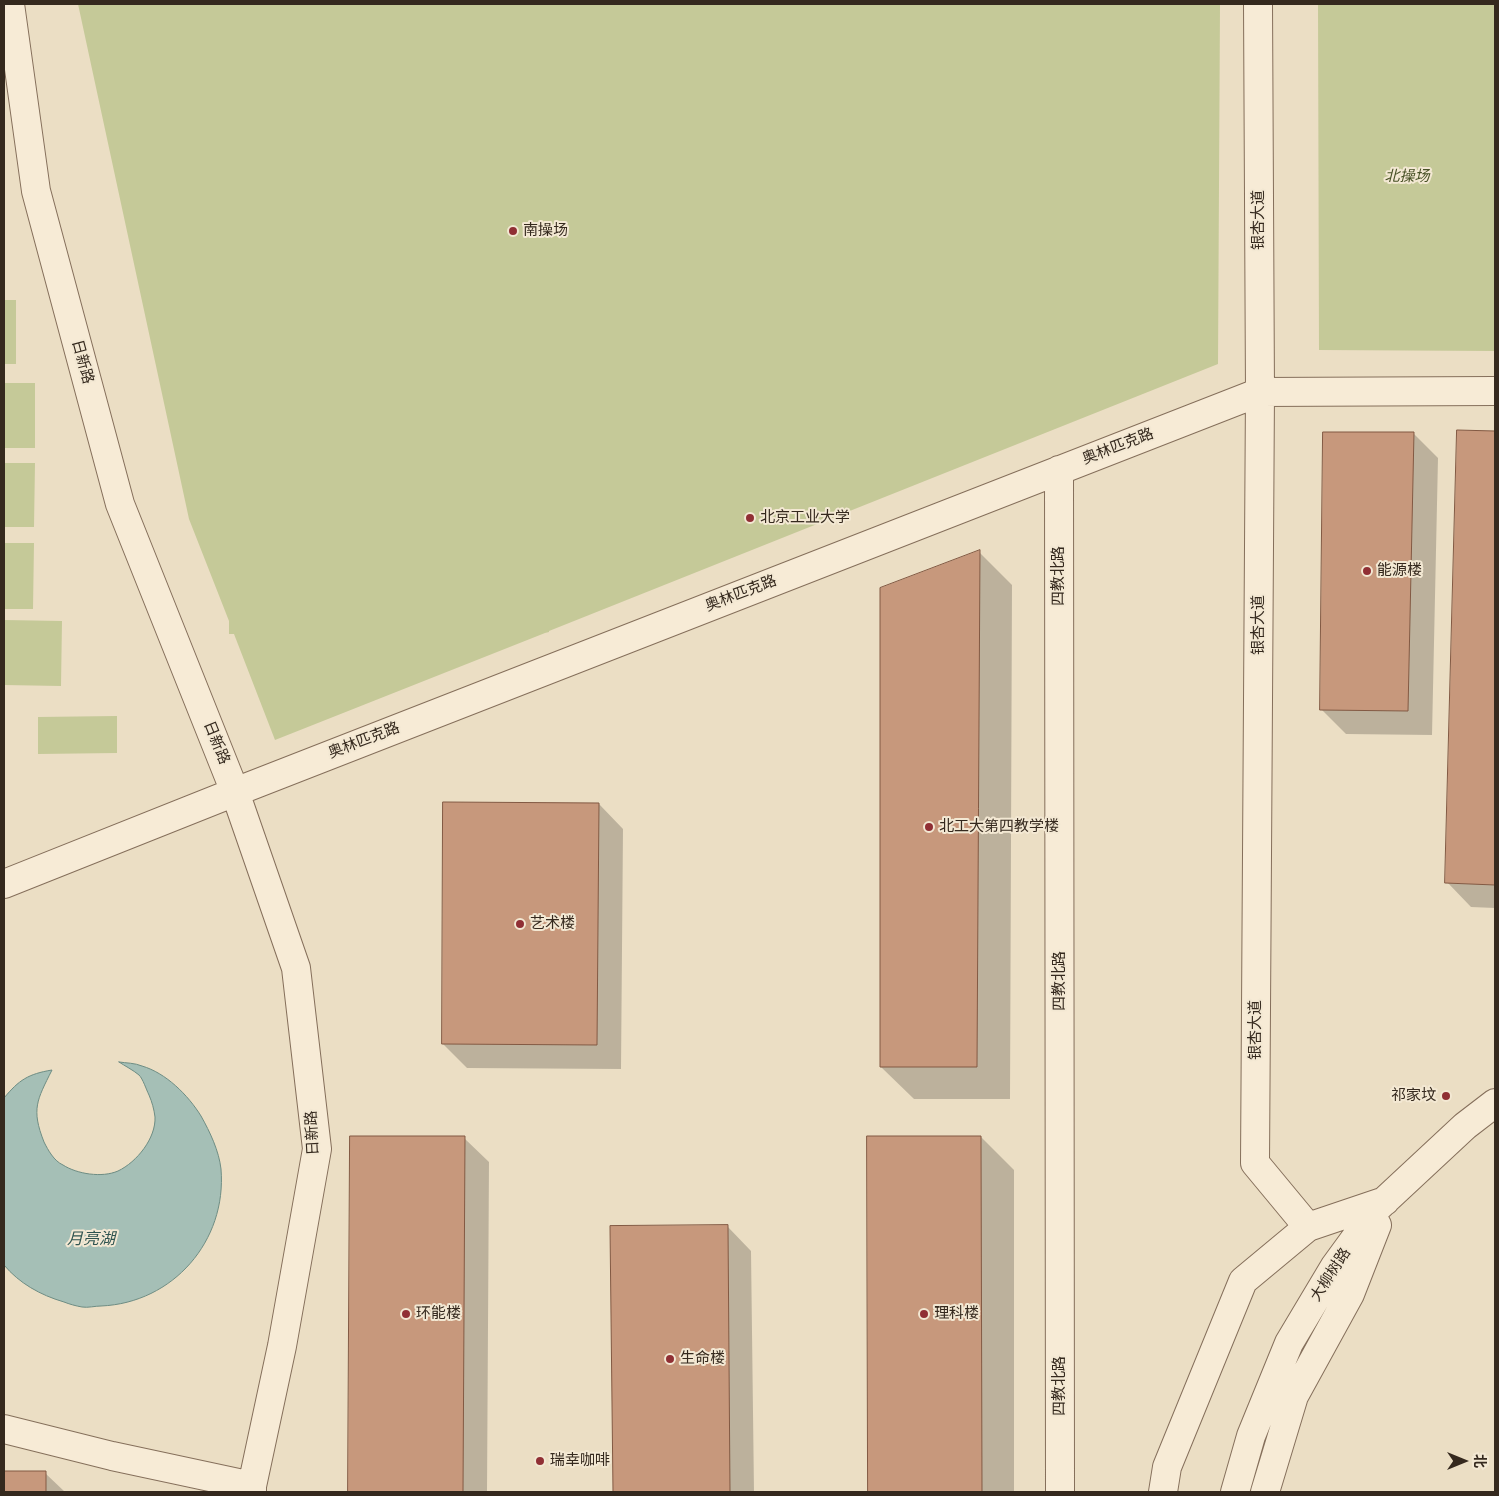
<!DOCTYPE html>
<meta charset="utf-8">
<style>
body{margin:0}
#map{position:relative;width:1499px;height:1496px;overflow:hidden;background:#ebdec4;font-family:"Times New Roman","Noto Sans SC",serif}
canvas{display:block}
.frame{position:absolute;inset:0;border:5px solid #35291e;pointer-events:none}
.north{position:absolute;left:1439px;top:1436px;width:50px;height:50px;-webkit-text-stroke:4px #f3e8d3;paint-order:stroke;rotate:90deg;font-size:14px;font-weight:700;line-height:20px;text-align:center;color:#35291e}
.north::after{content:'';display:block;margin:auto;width:18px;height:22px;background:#35291e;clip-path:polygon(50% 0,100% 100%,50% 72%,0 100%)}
</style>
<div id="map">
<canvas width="1499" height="1496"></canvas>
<div class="frame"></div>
<div class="north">北</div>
</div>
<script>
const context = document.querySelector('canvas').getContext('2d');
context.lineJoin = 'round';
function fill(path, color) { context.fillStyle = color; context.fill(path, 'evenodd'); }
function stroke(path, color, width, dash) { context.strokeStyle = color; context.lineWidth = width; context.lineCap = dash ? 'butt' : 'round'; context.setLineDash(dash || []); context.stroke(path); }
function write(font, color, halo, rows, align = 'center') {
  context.font = font + ' "Times New Roman","Noto Sans SC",serif'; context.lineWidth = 4; context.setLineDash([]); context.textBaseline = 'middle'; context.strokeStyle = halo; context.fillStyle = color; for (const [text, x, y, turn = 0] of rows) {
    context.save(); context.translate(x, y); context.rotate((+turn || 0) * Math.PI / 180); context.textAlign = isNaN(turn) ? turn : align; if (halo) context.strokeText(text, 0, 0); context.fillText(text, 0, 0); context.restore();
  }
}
const green = new Path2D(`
 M78,4H1220L1218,364L549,631V632L545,633L275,740L234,634H229V621L189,519Z
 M1318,4H1495V351L1319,350Z
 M4,300H16V364H4Z
 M4,383H35V448H4Z
 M4,463H35L34,527H4Z
 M4,543H34L33,609H4Z
 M4,620L62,621L61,686L4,685Z
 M117,716V753L38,754V717Z`);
const water = new Path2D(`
 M119,1062C126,1063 135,1063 142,1066C166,1073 188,1095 201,1116C210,1132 219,1151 221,1169C227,1241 173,1303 101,1306C95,1306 88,1308 82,1307C76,1306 69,1304 64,1302C40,1295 19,1283 4,1265V1098C19,1080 28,1074 52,1070C37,1100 31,1109 44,1142C48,1150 54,1161 63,1165C77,1174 102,1178 118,1171C137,1162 156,1138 155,1117C154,1109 152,1102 149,1095C146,1089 143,1079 139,1075C133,1070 125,1066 119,1062Z`);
const shadow = new Path2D(`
 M227,4H412L228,5Z
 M1458,431L1495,432V908L1471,907L1447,882Z
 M1414,434L1438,458L1432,735L1346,734L1322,710Z
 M979,552L1012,585L1010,1099H914L881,1067Z
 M599,804L623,829L621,1069L467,1068L443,1044Z
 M351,1137L464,1138L489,1162L487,1492H349Z
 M868,1137H981L1014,1170V1492H869Z
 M727,1226L751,1251L754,1492H614L611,1227Z
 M4,1472L45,1473L65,1492H4Z`);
const building = new Path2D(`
 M1457,430L1495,431V885L1445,883Z
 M1323,432H1414L1408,711L1320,710Z
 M980,550L977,1067H880V588Z
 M443,802L599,803L597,1045L442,1044Z
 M350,1136H465L463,1492H348Z
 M867,1136H981L982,1492H868Z
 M728,1225L730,1492H613L610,1226Z
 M4,1471H46V1492H4Z`);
const minor = new Path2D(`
 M10,4L36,191L120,504L235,792L296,968L317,1149L282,1346L252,1486V1492
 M1258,4L1260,392L1255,1163L1308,1227
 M1059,470L1060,1492
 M4,884L235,792L1260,392L1495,391
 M4,1429L112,1456L252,1486`);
const tertiary = new Path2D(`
 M1163,1492L1167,1467L1243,1281L1308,1227L1385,1201
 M1235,1492L1251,1436L1289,1343L1335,1266L1378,1207L1465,1126L1495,1103
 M1265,1492L1294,1396L1350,1294L1377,1225`);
const markers = [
 [513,231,5,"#902f34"],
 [750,518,5,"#902f34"],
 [1367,571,5,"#902f34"],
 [929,827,5,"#902f34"],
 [520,924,5,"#902f34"],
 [1446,1096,5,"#902f34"],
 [406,1314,5,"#902f34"],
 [924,1314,5,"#902f34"],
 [670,1359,5,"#902f34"],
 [540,1461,5,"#902f34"]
];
const parkNames = [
 ["北操场",1407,177]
];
const streetNames = [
 ["银杏大道",1259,220,-90],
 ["日新路",82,362,75],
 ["奥林匹克路",1118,447,-21],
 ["四教北路",1059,576,-90],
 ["奥林匹克路",741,594,-21],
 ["银杏大道",1259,625,-90],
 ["奥林匹克路",364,741,-21],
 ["日新路",216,743,68],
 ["四教北路",1060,981,-90],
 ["银杏大道",1256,1030,-90],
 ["日新路",313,1133,-93],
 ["大柳树路",1331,1275,-57],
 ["四教北路",1060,1386,-90]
];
const poiNames = [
 ["南操场",523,231],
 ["北京工业大学",760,518],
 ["能源楼",1377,571],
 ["北工大第四教学楼",939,827],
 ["艺术楼",530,924],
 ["祁家坟",1436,1096,"right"],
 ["环能楼",416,1314],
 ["理科楼",934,1314],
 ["生命楼",680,1359],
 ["瑞幸咖啡",550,1461]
];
const waterNames = [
 ["月亮湖",91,1240]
];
fill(green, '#c5c998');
fill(water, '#a5bfb6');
stroke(water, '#6d8c83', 1);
fill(shadow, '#0003');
fill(building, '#c7987c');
stroke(building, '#825943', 1);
stroke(minor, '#856f5b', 30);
stroke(tertiary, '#856f5b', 30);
stroke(minor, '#f7ebd6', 28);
stroke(tertiary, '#f7ebd6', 28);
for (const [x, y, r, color] of markers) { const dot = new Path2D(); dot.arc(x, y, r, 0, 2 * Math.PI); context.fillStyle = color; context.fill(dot); stroke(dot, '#f3e8d3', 2); }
write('italic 15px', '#485126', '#f3e8d3', parkNames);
write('15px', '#35291e', '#f3e8d3', streetNames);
write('15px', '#35291e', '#f3e8d3', poiNames, 'left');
write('italic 16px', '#2f5450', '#f3e8d3', waterNames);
</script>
